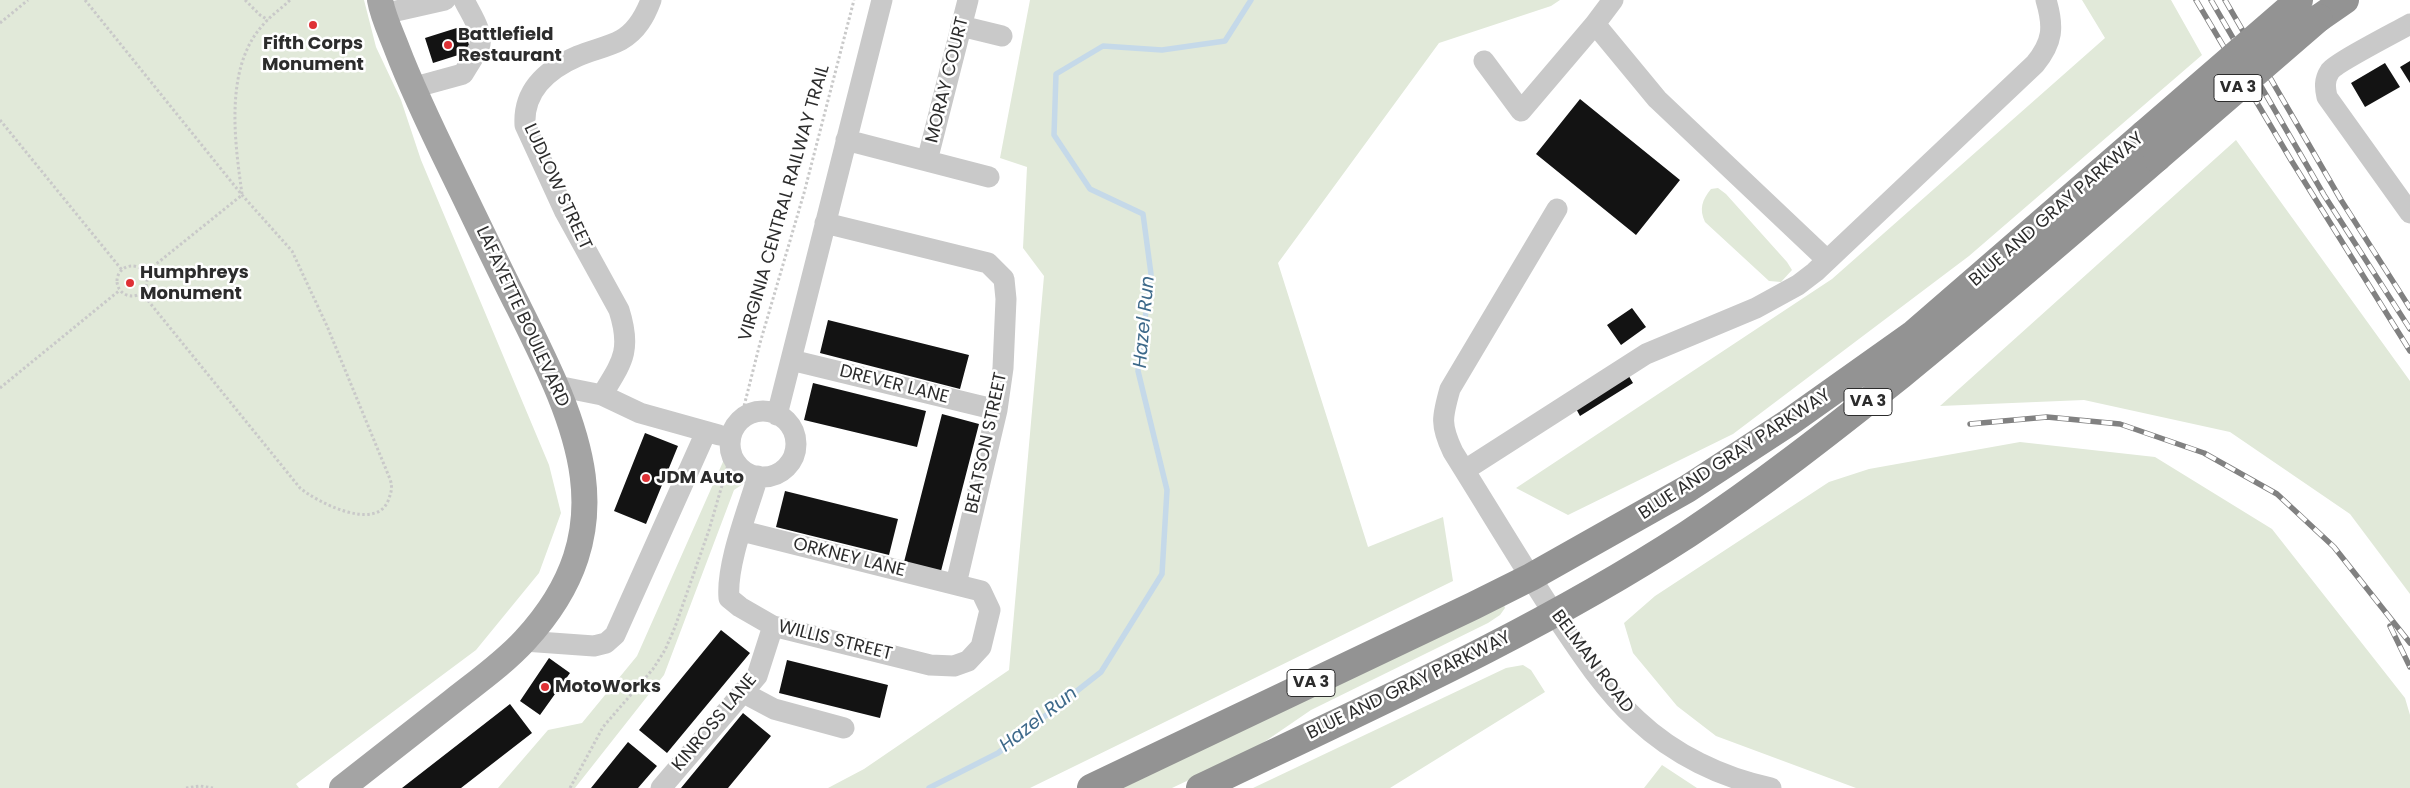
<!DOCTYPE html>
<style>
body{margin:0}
canvas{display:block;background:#fff}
</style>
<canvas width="2410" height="788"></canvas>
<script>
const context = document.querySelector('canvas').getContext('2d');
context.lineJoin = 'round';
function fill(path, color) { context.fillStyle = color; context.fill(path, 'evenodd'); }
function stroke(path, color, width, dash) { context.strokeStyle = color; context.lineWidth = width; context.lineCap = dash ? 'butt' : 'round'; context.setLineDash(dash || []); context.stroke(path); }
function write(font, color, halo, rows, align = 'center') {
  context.font = font + ' Poppins,sans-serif'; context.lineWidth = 5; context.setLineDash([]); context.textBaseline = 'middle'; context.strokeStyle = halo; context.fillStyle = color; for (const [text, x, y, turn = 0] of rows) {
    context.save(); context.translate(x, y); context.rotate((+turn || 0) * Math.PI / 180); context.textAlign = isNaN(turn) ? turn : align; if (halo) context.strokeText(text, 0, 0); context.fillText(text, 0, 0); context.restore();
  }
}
const green = new Path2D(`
 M0,0H364L376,47L401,100L421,160L549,465L561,513L539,573L476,650L296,784L299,788H0Z
 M1030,0H1560L1551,6L1439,43L1278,263L1368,547L1443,517L1453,581L1030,788H828L864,769L1009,670L1044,276L1023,248L1027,167L1000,158Z
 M2082,0H2171L2202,55L1969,256L1733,434L1568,515L1516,488L1832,279L2105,38Z
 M2236,140L2410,381V594L2350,514L2230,432L2084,400L1940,406Z
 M1718,188L1726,194L1787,262L1792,270L1781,282L1769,281L1705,222C1699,209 1702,200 1711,189Z
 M2020,442L2155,457L2272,529L2405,698L2410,715V788H1856L1716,736L1677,706L1633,653L1624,623L1655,596L1829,482L1869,469Z
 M726,455L743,484L734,490L664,675L575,788H498L548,730L582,723L637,656Z
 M1504,605L1505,608L1500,615L1488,623L1311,710L1254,749L1172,788H1114Z
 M1523,665L1531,670L1545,692L1390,788H1253L1506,668Z
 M1662,765L1697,788H1644Z`);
const stream = new Path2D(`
 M929,788L998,753L1101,672L1162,574L1167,490L1138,371L1151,274L1143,214L1090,189L1054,135L1056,74L1103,46L1162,50L1225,41L1251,0`);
const building = new Path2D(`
 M463,26L471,51L433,63L425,38Z
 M2410,61V83L2400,67Z
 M2385,63L2400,87L2365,107L2351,83Z
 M1580,99L1680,180L1636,235L1536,154Z
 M1632,308L1646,327L1621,345L1607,325Z
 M828,320L969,355L960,389L820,353Z
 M1627,373L1633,383L1580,416L1574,405Z
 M813,383L926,411L917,447L804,420Z
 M942,414L979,424L941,571L904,562Z
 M645,433L678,446L646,524L614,511Z
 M785,491L898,519L889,555L776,527Z
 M721,630L750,653L667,753L639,730Z
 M549,658L570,673L540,715L520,701Z
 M787,660L888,685L880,718L779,693Z
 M510,704L532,733L461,788H402Z
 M743,713L771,736L728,788H681Z
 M628,742L657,766L638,788H591Z`);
const path = new Path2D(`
 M85,0L242,195L292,251L327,326L390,479C393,488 391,493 388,501C375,532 317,502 300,488L141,292
 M245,0L260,15L268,20
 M0,23L28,0
 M0,120L122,270
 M242,194C235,143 224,69 262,26C270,16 281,9 290,0
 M117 281a15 15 0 1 1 30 0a15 15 0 1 1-30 0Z
 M145,273L242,195
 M0,388L120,290
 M738,430L760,343L804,193L854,0
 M186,788L200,786L213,788
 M570,788L603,727L653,669L665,650L675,627L709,530L732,451`);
const minor = new Path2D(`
 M1613,0L1595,24L1657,99L1827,260
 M383,14L445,0
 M2410,24C2396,32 2337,62 2330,71C2324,80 2325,88 2327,97L2410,213
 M961,26L1002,36
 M1484,61L1521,111L1595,24
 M412,88L463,74L479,48C485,33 470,13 464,0
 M846,140L989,177
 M927,161L968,0
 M1557,209L1450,389C1442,417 1440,425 1453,452C1485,503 1516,555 1549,606C1575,645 1602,688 1637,720C1673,754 1722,778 1771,788
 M825,223L988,263L1004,279L1006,299L1003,368L997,410L956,584
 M791,360L997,410
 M557,386L602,395L640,413L719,435
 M602,395C622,362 632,351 619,310L565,212L525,125C523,90 548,69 578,56C592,50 608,47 621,40C637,31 645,16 651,0
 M730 444a33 33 0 1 1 66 0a33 33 0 1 1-66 0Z
 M777,415L882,0
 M1465,470L1646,354L1756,308L1798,285L1815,272L2035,64C2053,42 2054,27 2046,0
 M742,531L981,591L990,610L981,647L968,661L954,666L930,665L773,626L740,607L729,598C726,564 748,510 758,476
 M524,641L594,646L606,643L615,635L706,432
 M742,692L774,709L844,728
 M661,788L757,676L773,626`);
const major = new Path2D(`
 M342,788C379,759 416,730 453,701C477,682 504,663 525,640C628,528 578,426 519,308C496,263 475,218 453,173C433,132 413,91 397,49C391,33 383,17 380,0`);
const highway = new Path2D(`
 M2319,18L2345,0
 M1091,788L1473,606L1531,577L1687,489L1788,423L1912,335L2144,134
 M1200,788C1365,709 1534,634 1688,534C1762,485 1832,430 1901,375C1988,304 2073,231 2157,158`);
const rail = new Path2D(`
 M2196,0L2291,160L2410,351
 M2211,0L2324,195L2410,329
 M2225,0L2341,200L2410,308
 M1970,424L2047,417L2120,424L2204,453L2277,494L2334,547L2410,643
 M2390,626L2410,667`);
const highwayBridge = new Path2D(`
 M2144,134L2299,0
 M2157,158L2319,18`);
const markers = [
 [313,25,5,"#df3135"],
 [448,45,5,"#df3135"],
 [130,283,5,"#df3135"],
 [646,478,5,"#df3135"],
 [545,687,5,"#df3135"]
];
const shields = [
 [2238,88,48],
 [1868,402,48],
 [1311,683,48]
];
const shieldNames = [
 ["VA 3",2238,88],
 ["VA 3",1868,402],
 ["VA 3",1311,683]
];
const poiNames = [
 ["Battlefield",458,35],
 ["Restaurant",458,56],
 ["Fifth Corps",313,44,"center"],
 ["Monument",313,65,"center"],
 ["Humphreys",140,273],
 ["Monument",140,294],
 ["JDM Auto",656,478],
 ["MotoWorks",555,687]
];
const streetNames = [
 ["MORAY COURT",948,80,-76],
 ["LUDLOW STREET",557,187,65],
 ["VIRGINIA CENTRAL RAILWAY TRAIL",785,203,-74],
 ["BLUE AND GRAY PARKWAY",2057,210,-41],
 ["LAFAYETTE BOULEVARD",522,317,65],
 ["DREVER LANE",894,385,14],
 ["BEATSON STREET",987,443,-78],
 ["BLUE AND GRAY PARKWAY",1735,455,-33],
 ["ORKNEY LANE",849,558,14],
 ["WILLIS STREET",835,641,14],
 ["BELMAN ROAD",1592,662,53],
 ["BLUE AND GRAY PARKWAY",1409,686,-26],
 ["KINROSS LANE",715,723,-50]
];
const waterNames = [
 ["Hazel Run",1145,322,-85],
 ["Hazel Run",1039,720,-38]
];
fill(green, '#e1e9d9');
stroke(stream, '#c5d9e9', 5.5);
fill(building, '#131313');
stroke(path, '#c9c9c9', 3, [2.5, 2.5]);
stroke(minor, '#c9c9c9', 21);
stroke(major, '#a4a4a4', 26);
stroke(highway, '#939393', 28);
stroke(rail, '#818181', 5.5);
stroke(rail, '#fff', 4, [11]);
stroke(highwayBridge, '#939393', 28);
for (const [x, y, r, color] of markers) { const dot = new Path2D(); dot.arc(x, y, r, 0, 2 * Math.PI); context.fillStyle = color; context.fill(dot); stroke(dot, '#fff', 2); }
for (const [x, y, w] of shields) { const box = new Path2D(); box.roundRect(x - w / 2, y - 13.5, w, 27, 4); context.fillStyle = '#fff'; context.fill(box); stroke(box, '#2c2c2c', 1); }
write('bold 16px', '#2c2c2c', null, shieldNames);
write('bold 18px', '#2c2c2c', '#fff', poiNames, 'left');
write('18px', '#2c2c2c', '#fff', streetNames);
write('italic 19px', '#3d698a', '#fff', waterNames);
</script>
